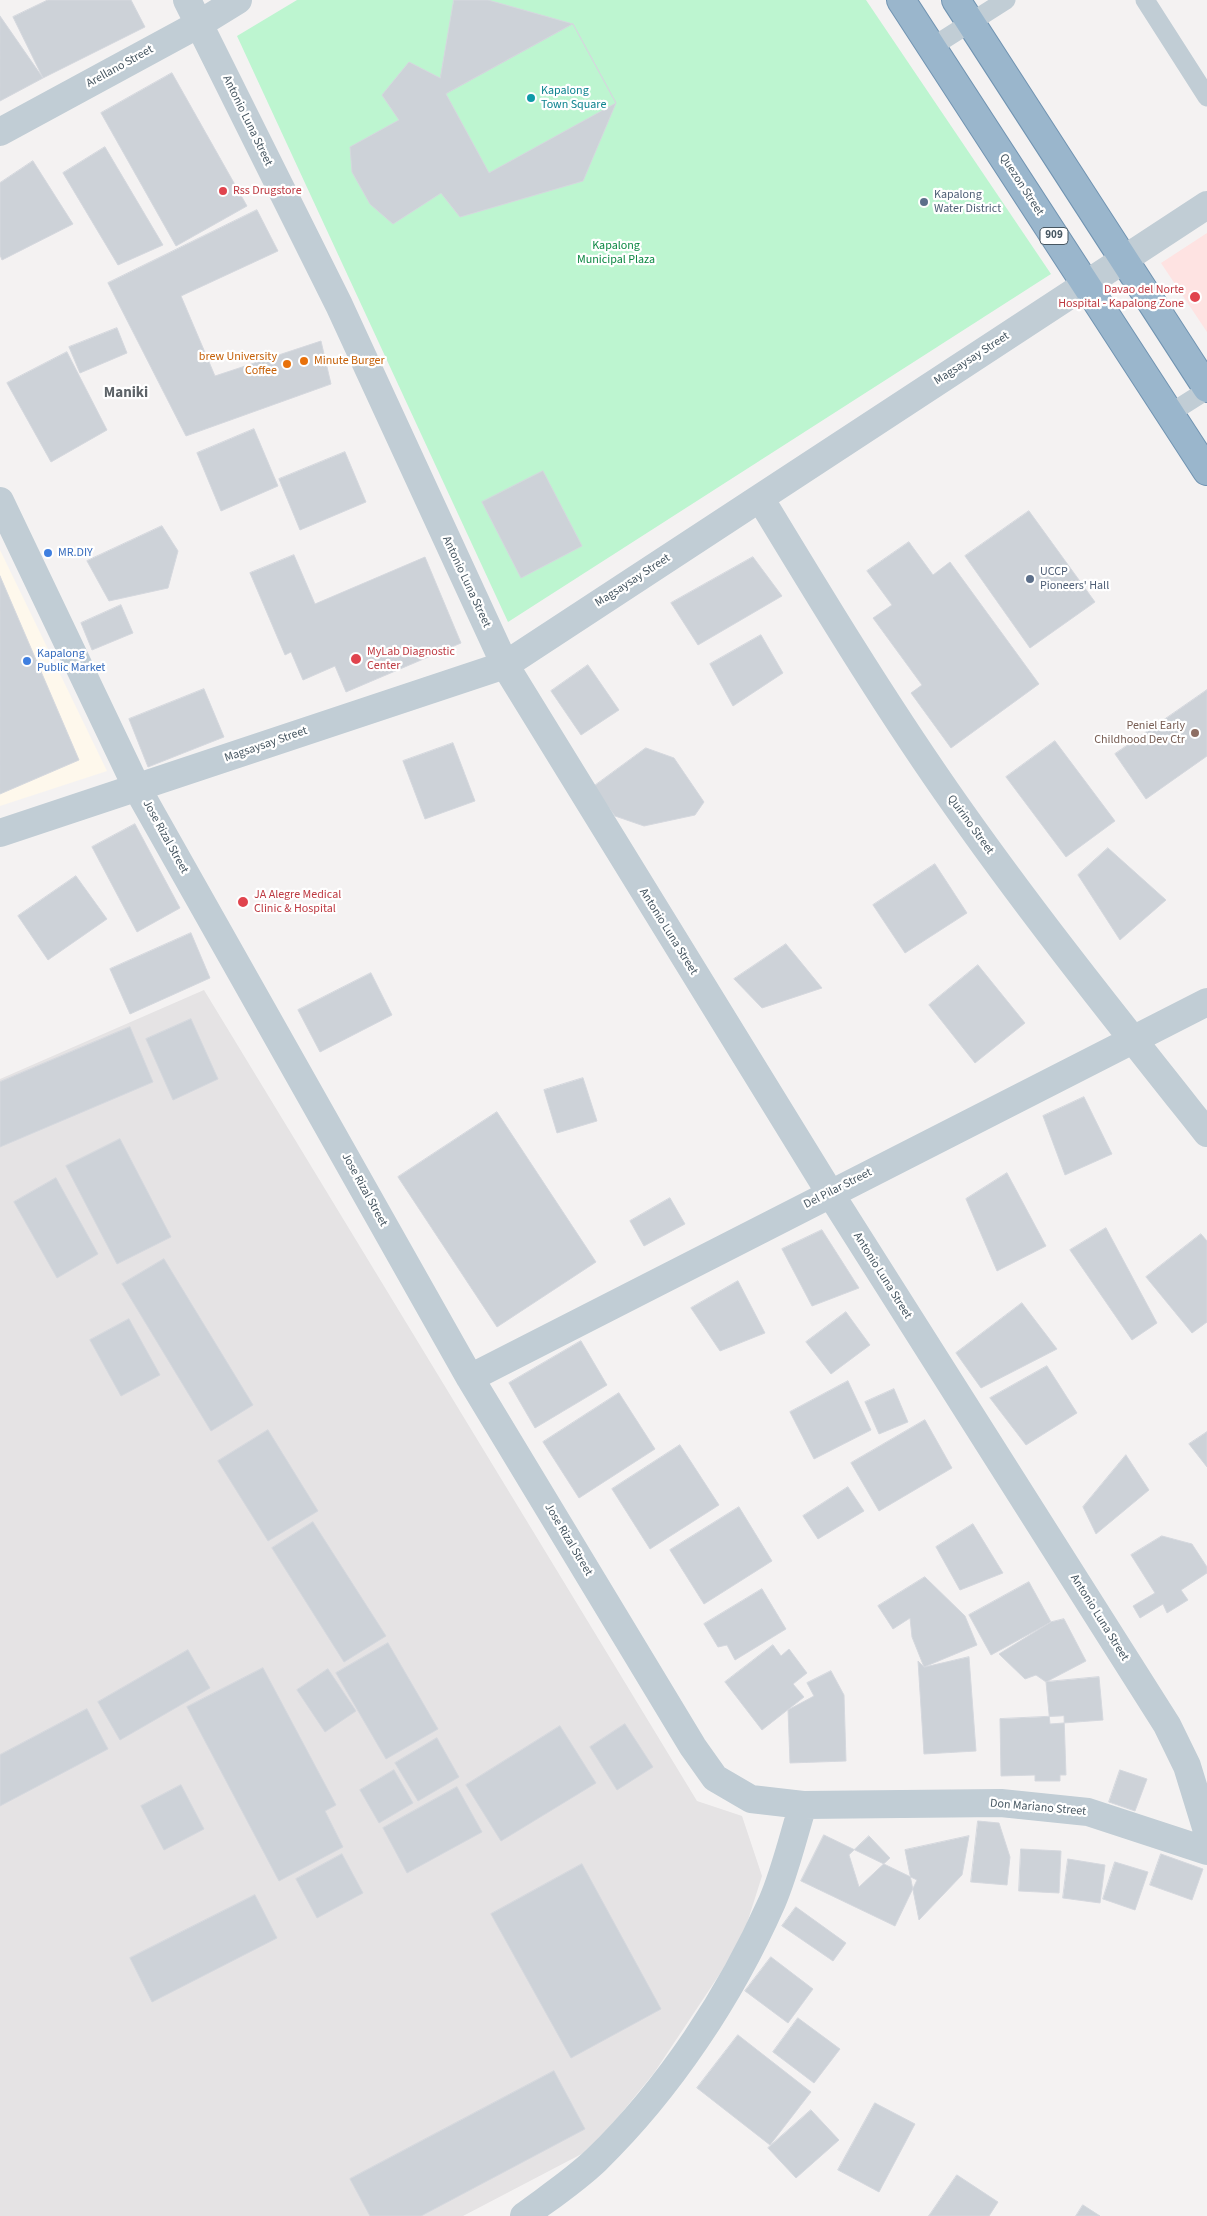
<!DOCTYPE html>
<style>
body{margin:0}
canvas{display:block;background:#f4f2f2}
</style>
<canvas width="1207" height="2216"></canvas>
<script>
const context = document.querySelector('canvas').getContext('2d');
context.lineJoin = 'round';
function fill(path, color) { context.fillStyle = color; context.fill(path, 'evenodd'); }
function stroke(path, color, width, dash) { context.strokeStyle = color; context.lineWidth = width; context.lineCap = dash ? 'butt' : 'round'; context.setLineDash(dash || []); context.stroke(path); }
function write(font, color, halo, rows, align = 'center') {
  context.font = font + ' "Source Sans 3",sans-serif'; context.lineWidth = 4.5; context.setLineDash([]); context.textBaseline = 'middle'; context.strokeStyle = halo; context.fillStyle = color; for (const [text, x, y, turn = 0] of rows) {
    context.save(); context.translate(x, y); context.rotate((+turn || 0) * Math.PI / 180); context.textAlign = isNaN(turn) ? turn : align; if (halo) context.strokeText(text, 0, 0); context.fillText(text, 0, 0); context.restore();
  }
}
const commercial = new Path2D(`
 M0,550L107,771L0,806Z`);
const education = new Path2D(`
 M204,990L697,1801L742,1816L762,1876L741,1942L654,2073L593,2148L463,2216H0V1079Z`);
const medical = new Path2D(`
 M1207,233V332L1161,263Z`);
const green = new Path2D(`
 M297,0H866L1051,274L508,622L237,36Z`);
const building = new Path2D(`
 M48,0H131L145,27L43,78L13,17Z
 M454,0H488L573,24L616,103L583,181L460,217L441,193L393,224L370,204L352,172L350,147L399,120L382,95L409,62L440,78Z
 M0,16L43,78L0,101Z
 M573,24L616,103L489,173L446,94Z
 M172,73L247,206L176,246L101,113Z
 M105,147L163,245L118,265L63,173Z
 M33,161L73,224L2,260L0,255V183Z
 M257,210L278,251L181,296L215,376L321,341L331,384L186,436L108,283Z
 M117,328L127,353L80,373L69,347Z
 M67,352L107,430L51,462L7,383Z
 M254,429L278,486L221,511L197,453Z
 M345,452L366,502L300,530L279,479Z
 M543,471L582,546L521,578L482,502Z
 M1029,511L1095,602L1030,648L965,556Z
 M162,526L178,551L168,588L109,601L87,561Z
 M909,542L933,575L950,562L1039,684L951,748L911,693L922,685L873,618L892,605L867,571Z
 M294,555L315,604L425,557L461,643L346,692L335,666L303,680L291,652L285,655L250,573Z
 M753,557L782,596L698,645L671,603Z
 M0,576L79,760L0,794Z
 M121,605L133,633L92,650L81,623Z
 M761,635L783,673L733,706L710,664Z
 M588,665L619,710L581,735L551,691Z
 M204,689L224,737L148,767L129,719Z
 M1207,690V756L1146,799L1115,754Z
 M1055,741L1115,821L1066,857L1006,777Z
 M453,743L475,801L425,819L403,761Z
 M646,748L674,758L704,802L695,815L644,826L615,816L593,787Z
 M135,824L180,908L137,932L92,847Z
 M1108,848L1166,900L1120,940L1078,875Z
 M935,864L967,913L905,953L873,905Z
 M76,876L107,919L48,960L18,916Z
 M191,933L210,978L130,1014L110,969Z
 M786,944L822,988L762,1008L734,979Z
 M978,965L1025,1023L975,1063L929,1005Z
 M371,973L392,1015L320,1052L298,1010Z
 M191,1019L218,1079L173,1100L146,1039Z
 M130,1027L153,1082L0,1147V1082Z
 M583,1078L597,1121L557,1133L544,1090Z
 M1084,1097L1112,1154L1065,1175L1043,1116Z
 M497,1112L596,1262L497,1327L398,1177Z
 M120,1139L171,1237L117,1264L66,1166Z
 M1007,1173L1046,1246L997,1271L966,1199Z
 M56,1178L98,1254L57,1278L14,1202Z
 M670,1198L685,1224L644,1246L630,1221Z
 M1106,1228L1157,1323L1132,1340L1070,1250Z
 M822,1230L859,1288L812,1306L782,1249Z
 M1201,1234L1207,1241V1322L1192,1333L1146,1277Z
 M164,1259L253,1405L211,1431L122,1284Z
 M738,1281L765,1333L720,1351L691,1308Z
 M1022,1303L1057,1349L981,1388L956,1353Z
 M846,1312L870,1345L831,1374L806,1342Z
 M129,1319L160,1375L121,1396L90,1340Z
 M581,1341L607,1385L535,1428L509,1383Z
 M1047,1366L1077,1413L1026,1445L990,1398Z
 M848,1381L871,1430L814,1459L790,1412Z
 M894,1389L908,1422L879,1434L865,1402Z
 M619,1393L655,1449L579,1498L543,1442Z
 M925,1420L952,1468L879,1511L851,1463Z
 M268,1430L318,1511L268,1541L218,1461Z
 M1207,1432V1467L1189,1444Z
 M680,1445L719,1505L650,1549L612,1489Z
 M1126,1455L1149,1490L1096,1534L1083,1507Z
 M848,1487L864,1511L818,1539L803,1516Z
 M739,1507L772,1561L704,1604L670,1550Z
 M313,1522L386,1636L344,1662L272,1548Z
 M973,1524L1003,1573L960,1590L936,1547Z
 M1162,1536L1192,1544L1207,1567V1573L1181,1590L1188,1600L1167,1613L1163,1604L1140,1618L1133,1606L1155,1593L1131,1555Z
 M925,1577L965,1616L977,1645L924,1667L912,1637L910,1618L893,1629L878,1606Z
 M1029,1582L1051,1622L991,1655L969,1615Z
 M762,1589L786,1629L735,1660L727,1645L718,1647L704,1624Z
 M1064,1619L1086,1661L1046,1682L1036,1675L1025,1679L999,1654L1051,1622Z
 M388,1643L438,1729L386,1759L336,1673Z
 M773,1645L781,1656L789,1649L807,1673L793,1684L804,1697L762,1730L725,1682Z
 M188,1650L210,1688L120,1740L98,1702Z
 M969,1657L976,1751L924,1754L918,1661L924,1667Z
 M263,1668L336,1805L325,1811L343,1847L279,1881L187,1707Z
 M328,1669L356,1711L325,1732L297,1690Z
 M831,1671L844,1695L846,1761L790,1763L788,1710L814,1696L807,1683Z
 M1099,1677L1103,1720L1050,1724L1046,1682Z
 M87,1709L108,1749L0,1806V1755Z
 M1064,1716L1066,1775H1060V1781H1035V1775L1001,1776L1000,1719Z
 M625,1724L653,1767L617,1790L590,1747Z
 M560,1726L596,1783L501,1841L466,1785Z
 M437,1738L459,1777L418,1801L395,1763Z
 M394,1770L413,1803L379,1823L360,1790Z
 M1120,1770L1147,1779L1135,1811L1109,1802Z
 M181,1785L204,1829L164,1850L141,1806Z
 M457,1787L482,1832L407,1873L383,1828Z
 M978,1821L999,1823L1010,1857L1007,1885L971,1882Z
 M824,1835L917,1880L895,1926L801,1881Z
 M869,1836L890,1858L859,1887L849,1855Z
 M969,1836L962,1875L919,1920L905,1850Z
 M1021,1849L1061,1851L1059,1893L1019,1891Z
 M342,1854L363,1893L317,1918L296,1879Z
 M1161,1854L1203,1869L1192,1900L1150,1885Z
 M1068,1859L1105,1865L1100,1903L1063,1898Z
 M1115,1862L1148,1872L1135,1910L1103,1899Z
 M582,1864L661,2009L571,2058L491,1914Z
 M255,1895L277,1938L152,2002L130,1958Z
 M796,1907L846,1943L833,1961L782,1926Z
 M771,1957L813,1989L788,2023L745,1991Z
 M798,2018L840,2049L814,2083L773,2052Z
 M738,2035L811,2092L770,2145L697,2088Z
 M554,2071L585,2129L421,2216H370L350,2179Z
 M875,2103L915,2124L879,2192L838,2170Z
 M811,2110L839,2140L796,2178L768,2148Z
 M957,2175L998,2202L989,2216H929Z
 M1083,2205L1100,2216H1076Z`);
const service = new Path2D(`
 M1145,0L1207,97
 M932,47L1006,0
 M1169,414L1207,390`);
const minor = new Path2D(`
 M187,0L339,305L505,665L830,1193L1167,1725L1187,1766L1207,1831
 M0,132L199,24L238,0
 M760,498C820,597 880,696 946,791C1028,909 1118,1021 1207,1133
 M0,501L137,788L470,1378L693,1747L715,1778L751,1799L803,1805L1001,1803L1088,1812L1207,1851
 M0,833L505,665L1207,205
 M470,1378L1207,1002
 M524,2216C548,2198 574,2181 596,2160C669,2089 731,1995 772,1902C785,1872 793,1837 803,1805`);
const trunk = new Path2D(`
 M901,0L1207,471
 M956,0L1207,388`);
const markers = [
 [531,98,5,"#0f9aa8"],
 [223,191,5,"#e0444e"],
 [924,202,5,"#5c6f8a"],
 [1195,297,6,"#e0444e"],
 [304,361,5,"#e8710a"],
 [287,364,5,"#e8710a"],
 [48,553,5,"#3f7fe0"],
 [1030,579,5,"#5c6f8a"],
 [356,659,6,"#e0444e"],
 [27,661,5,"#3f7fe0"],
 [1195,733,5,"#8d6e63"],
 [243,902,6,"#e0444e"]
];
const shields = [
 [1054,236,28]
];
const shieldNames = [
 ["909",1054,236]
];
const streetNames = [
 ["Arellano Street",120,67,-29],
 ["Antonio Luna Street",247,121,64],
 ["Quezon Street",1021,185,57],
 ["Magsaysay Street",972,359,-33],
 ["Magsaysay Street",633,581,-33],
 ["Antonio Luna Street",466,582,65],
 ["Magsaysay Street",266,745,-19],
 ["Quirino Street",970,825,54],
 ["Jose Rizal Street",165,837,61],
 ["Antonio Luna Street",668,932,58],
 ["Del Pilar Street",838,1189,-27],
 ["Jose Rizal Street",364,1190,61],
 ["Antonio Luna Street",882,1276,58],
 ["Jose Rizal Street",568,1540,59],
 ["Antonio Luna Street",1099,1618,58],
 ["Don Mariano Street",1038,1808,5]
];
const cultureNames = [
 ["Kapalong",541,91],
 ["Town Square",541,105]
];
const healthNames = [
 ["Rss Drugstore",233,191],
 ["Davao del Norte",1184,290,"right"],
 ["Hospital - Kapalong Zone",1184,304,"right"],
 ["MyLab Diagnostic",367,652],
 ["Center",367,666],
 ["JA Alegre Medical",254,895],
 ["Clinic & Hospital",254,909]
];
const serviceNames = [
 ["Kapalong",934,195],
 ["Water District",934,209],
 ["UCCP",1040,572],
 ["Pioneers' Hall",1040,586]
];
const parkNames = [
 ["Kapalong",616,246],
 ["Municipal Plaza",616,260]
];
const foodNames = [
 ["brew University",277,357],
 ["Coffee",277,371],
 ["Minute Burger",314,361,"left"]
];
const shopNames = [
 ["MR.DIY",58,553],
 ["Kapalong",37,654],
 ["Public Market",37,668]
];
const educationNames = [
 ["Peniel Early",1185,726],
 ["Childhood Dev Ctr",1185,740]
];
const quarterNames = [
 ["Maniki",126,394]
];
fill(commercial, '#fef8ec');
fill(education, '#e5e3e4');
fill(medical, '#fee3e2');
fill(green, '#bdf5d0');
fill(building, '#cdd2d8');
stroke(building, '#d5d8de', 1);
stroke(trunk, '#7093b1', 30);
stroke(service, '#c1cdd5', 19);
stroke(minor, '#c1cdd5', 28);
stroke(trunk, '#9ab6cc', 28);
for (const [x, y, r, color] of markers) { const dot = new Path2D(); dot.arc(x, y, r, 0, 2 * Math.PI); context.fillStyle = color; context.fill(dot); stroke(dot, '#fff', 2); }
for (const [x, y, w] of shields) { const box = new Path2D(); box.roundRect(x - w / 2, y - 8.5, w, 17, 4); context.fillStyle = '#fff'; context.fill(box); stroke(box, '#475762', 1); }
write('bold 11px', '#475762', null, shieldNames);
write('12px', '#475762', '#fff', streetNames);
write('12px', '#0d838f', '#fff', cultureNames, 'left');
write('12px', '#be3a42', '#fff', healthNames, 'left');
write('12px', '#4e5e75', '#fff', serviceNames, 'left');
write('12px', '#0d8843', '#fff', parkNames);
write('12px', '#c56008', '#fff', foodNames, 'right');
write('12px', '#366cbe', '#fff', shopNames, 'left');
write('12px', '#785e54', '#fff', educationNames, 'right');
write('bold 15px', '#5d6368', '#fff', quarterNames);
</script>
